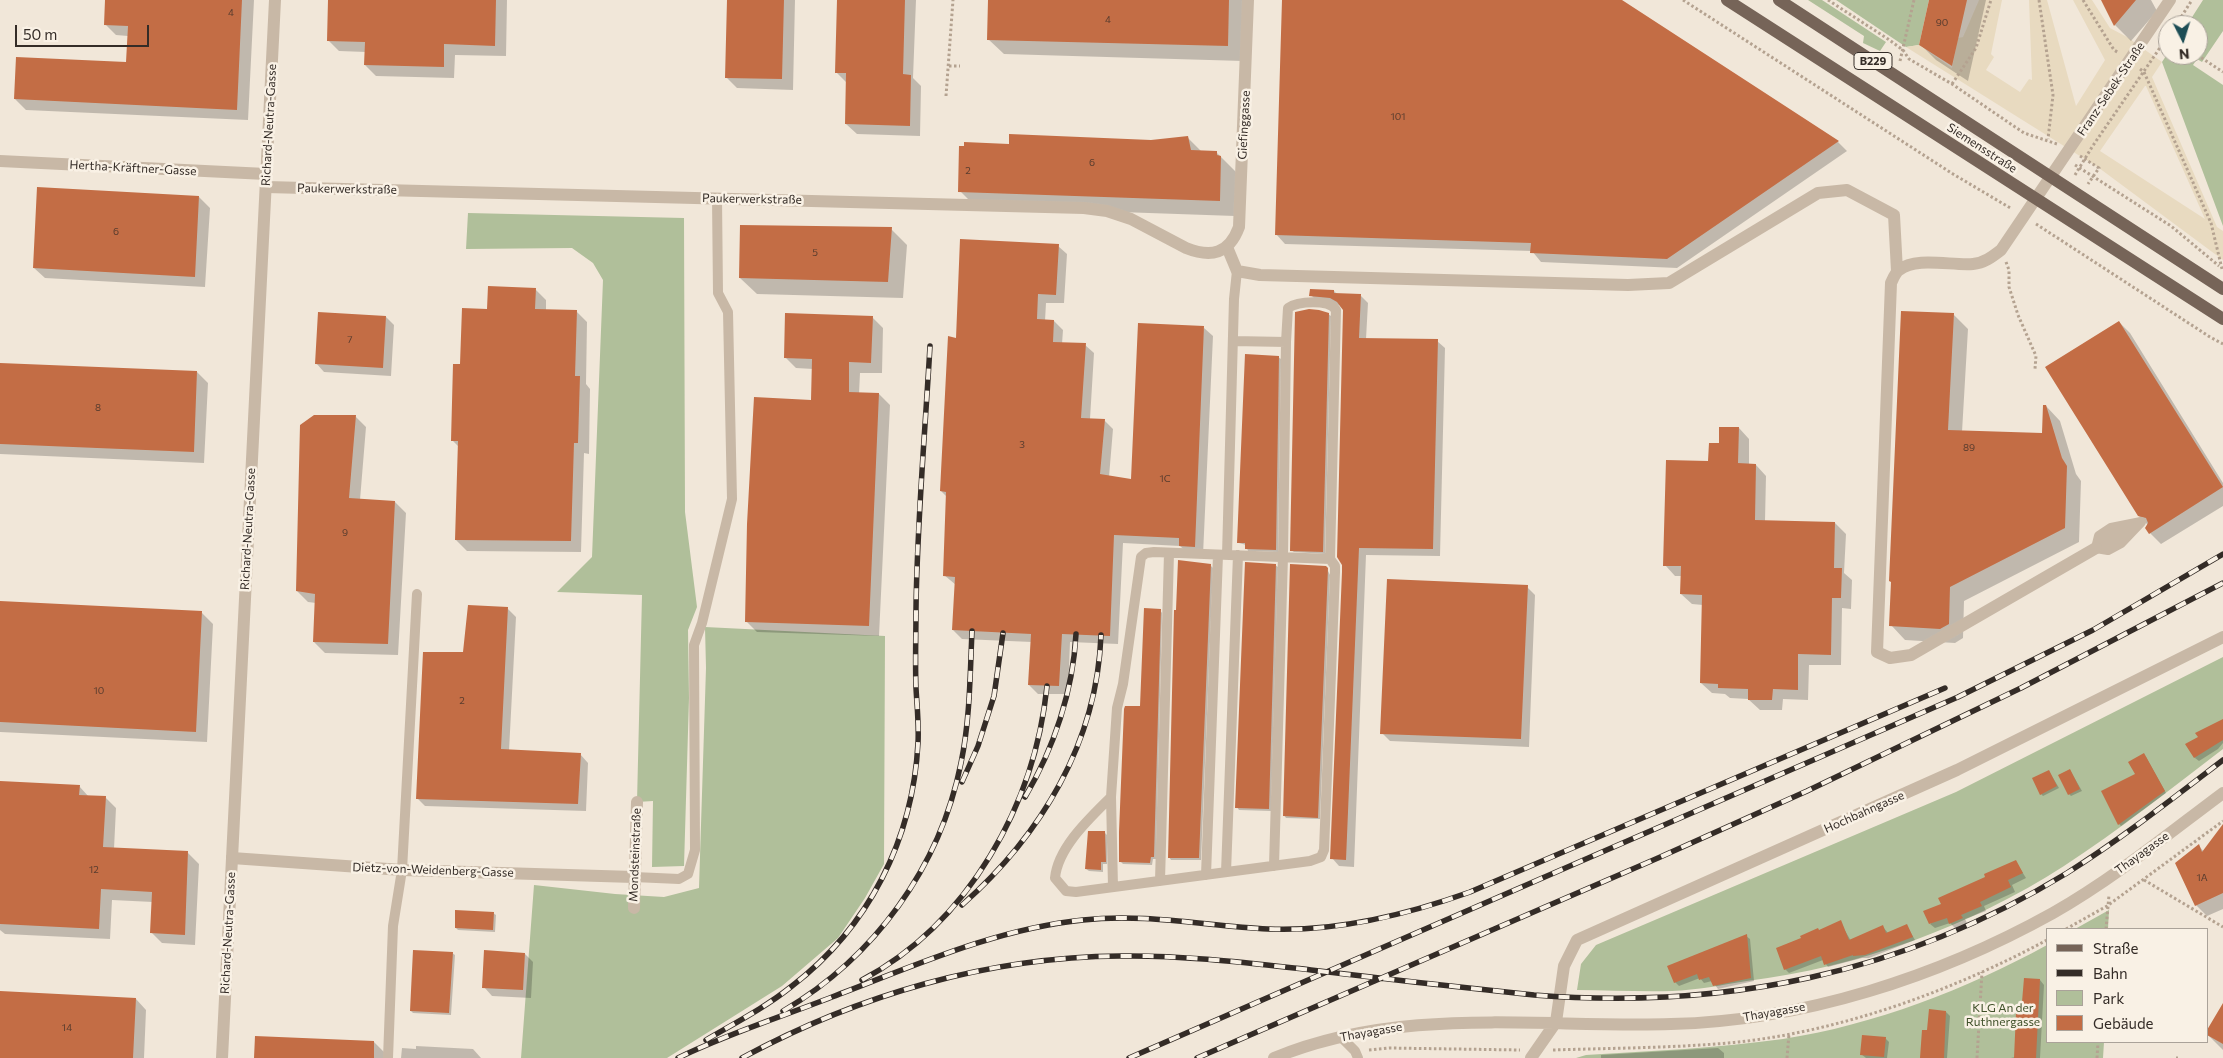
<!DOCTYPE html>
<meta charset="utf-8">
<style>
body{margin:0}
#map{position:relative;width:2223px;height:1058px;overflow:hidden;background:#f1e7d9;font-family:Commissioner,sans-serif}
canvas{display:block}
.legend{position:absolute;left:2046px;top:928px;width:162px;height:115px;box-sizing:border-box;background:#f9f1e5;border:1px solid #aaa299;margin:0;padding:6px 9px;list-style:none;font-size:15px;color:#342c27}
.legend li{display:flex;align-items:center;gap:10px;height:25px}
.legend b{width:25px;border:1px solid #aaa299}
.north{position:absolute;left:2158px;top:15px;width:50px;height:50px;box-sizing:border-box;background:#f9f1e5;border:1px solid #aaa299;border-radius:50%;rotate:175deg;font-size:14px;font-weight:700;line-height:20px;text-align:center;color:#342c27}
.north::after{content:'';display:block;margin:auto;width:18px;height:22px;background:#1d4d55;clip-path:polygon(50% 0,100% 100%,50% 72%,0 100%)}
.scale{position:absolute;left:15px;top:25px;width:134px;height:22px;box-sizing:border-box;border:2px solid #342c27;border-top:0;padding-left:6px;font-size:15px;line-height:18px;white-space:nowrap;color:#342c27;-webkit-text-stroke:4px #f9f1e5;paint-order:stroke}
</style>
<div id="map">
<canvas width="2223" height="1058"></canvas>
<ul class="legend">
<li><b style="height:6px;background:#766458"></b>Straße</li>
<li><b style="height:6px;background:#342c27"></b>Bahn</li>
<li><b style="height:14px;background:#b0bf9a"></b>Park</li>
<li><b style="height:14px;background:#c36d45"></b>Gebäude</li>
</ul>
<div class="north">N</div>
<div class="scale">50 m</div>
</div>
<script>
const context = document.querySelector('canvas').getContext('2d');
context.lineJoin = 'round';
function fill(path, color) { context.fillStyle = color; context.fill(path, 'evenodd'); }
function stroke(path, color, width, dash) { context.strokeStyle = color; context.lineWidth = width; context.lineCap = dash ? 'butt' : 'round'; context.setLineDash(dash || []); context.stroke(path); }
function write(font, color, halo, rows, align = 'center') {
  context.font = font + ' Commissioner,sans-serif'; context.lineWidth = 5; context.setLineDash([]); context.textBaseline = 'middle'; context.strokeStyle = halo; context.fillStyle = color; for (const [text, x, y, turn = 0] of rows) {
    context.save(); context.translate(x, y); context.rotate((+turn || 0) * Math.PI / 180); context.textAlign = isNaN(turn) ? turn : align; if (halo) context.strokeText(text, 0, 0); context.fillText(text, 0, 0); context.restore();
  }
}
const green = new Path2D(`
 M1808,0H1822L1886,42L1880,51L1863,43L1864,36Z
 M1836,0H1929L1919,45L1906,47Z
 M2203,0H2223V31L2202,62L2197,59L2193,65L2223,85V226L2162,62L2168,53V55H2198V25H2187Z
 M468,213L684,218L685,512L697,607L688,630L689,698L684,866L652,867L653,801L637,802L642,595L557,592L592,557L603,280L593,263L572,248L466,249Z
 M705,627L885,636L884,864L865,898L838,938L782,986L667,1058H521L534,885L615,894L664,897L699,888L706,668Z
 M2223,657V749C2171,789 2119,830 2064,866C1969,927 1859,967 1747,981C1722,985 1697,990 1672,991C1640,992 1608,990 1577,990L1581,964L1596,945L1956,792Z
 M2109,910L2108,929H2075Z
 M2047,945V1042H2104L2103,1058H1576L1586,1055C1652,1051 1718,1048 1783,1039C1874,1025 1967,989 2047,945Z`);
const plaza = new Path2D(`
 M1979,0H2002L1991,54L1994,57L1986,70L2020,92L2029,79L2032,80L2029,0H2047L2076,106L2105,60L2073,0H2092L2110,28L2127,37L2162,62L2152,77L2217,227L2223,231V260L2099,168L1906,47L1919,45L1952,68L1958,38L1963,37ZM2145,86H2146L2205,219L2100,151Z`);
const shadow = new Path2D(`
 M106,0H254L248,120L26,110L15,99L127,64L128,36L116,35L105,24Z
 M329,0H507L506,56L455,55L454,78L376,76L365,65L366,52L339,51L328,40Z
 M728,0H795L793,90L737,88L726,77Z
 M839,0H916L913,78L921,86L920,136L857,134L846,124L847,83L836,72Z
 M989,0H1245L1243,61L1004,54L988,39Z
 M1283,0H1620L1838,142L1847,151L1677,268L1541,262L1532,251L1285,244L1276,234Z
 M1930,0H1986L1968,81L1936,60L1920,44Z
 M2102,0H2151L2157,11L2131,41L2115,25Z
 M1188,138L1202,152H1216L1237,173L1235,216L976,207L960,191L1010,145L1151,141Z
 M199,197L210,208L205,287L45,278L34,268Z
 M891,229L907,245L903,298L757,294L740,278Z
 M1058,246L1067,254L1064,303H1046L1045,321H1054L1063,330L1062,344L1085,345L1094,353L1090,419L1104,420L1113,429L1109,477L1132,480L1204,328L1213,336L1203,555L1189,554L1180,546L1123,543L1118,644L1070,642L1068,694H1038L1029,685L1032,642L962,639L953,630L956,585L944,575L947,497L941,491L957,339Z
 M535,289L546,300V310L576,311L587,322L586,384L590,389L589,454L584,453L581,552L467,551L456,540L459,447L452,440L462,366L489,310Z
 M1334,291L1337,294L1360,295L1368,303L1366,339L1437,341L1445,348L1440,556L1366,555L1354,867L1339,866L1332,858L1343,572L1344,310L1339,305L1319,303L1311,295Z
 M1328,314L1331,316L1325,554L1294,552L1291,550Z
 M1953,314L1968,329L1962,432L2044,434L2046,406L2060,421L2076,474L2081,481L2079,542L1964,601L1963,638L1955,643L1905,640L1891,625L1892,583Z
 M386,317L394,325L391,376L324,372L316,363Z
 M872,317L883,328L882,373H860L859,394H879L890,405L879,636L757,632L746,621L812,401L813,369L796,368L785,357Z
 M2119,322L2130,333L2223,483V506L2161,544L2150,533L2146,528L2148,525L2138,515Z
 M1278,357L1281,359L1278,552L1248,551L1246,545L1239,543Z
 M0,364L197,372L208,383L204,463L0,454Z
 M355,416L366,427L360,500L395,502L406,513L398,655L325,653L314,642L316,603L308,602L297,591Z
 M1739,428L1749,439V465H1756L1766,476L1765,521L1835,523L1846,534L1844,573L1852,580L1851,609L1842,608L1841,665H1809L1808,700L1783,699L1782,710H1760L1748,699L1730,698L1725,694L1712,693L1701,683L1703,605L1692,604L1681,594L1682,576H1675L1665,565L1710,463L1720,445Z
 M1210,565L1213,568L1201,860H1171L1169,857Z
 M1275,565L1278,567L1271,811L1239,810L1237,807Z
 M1326,567L1330,575L1320,819L1286,818L1284,815Z
 M1527,587L1535,595L1529,747L1390,741L1382,733Z
 M0,603L202,613L213,624L207,742L0,732Z
 M507,608L516,617L509,751L580,754L588,763L586,811L425,806L417,798L464,653Z
 M1160,610L1162,613L1156,859H1153L1152,865L1123,864L1121,862L1141,708Z
 M2223,720V743L2218,749L2199,761L2195,758L2199,737Z
 M2146,757L2166,793L2121,826L2119,824L2136,774Z
 M2070,770L2082,791L2071,796L2069,794Z
 M2049,771L2059,788L2043,796L2041,794Z
 M79,786L89,797H105L116,808L114,849L188,853L199,864L195,945L162,943L151,932L153,902L112,900L110,939L5,934L0,930V795Z
 M2223,829V909L2207,916L2196,905L2199,846L2204,852Z
 M1104,832L1107,835V864H1103V872L1089,871L1086,869Z
 M2016,862L2026,878L2012,885L2015,892L1984,906L1986,911L1965,919L1967,923L1955,928L1950,923L1935,928L1930,924L1987,877Z
 M493,913L496,915L495,932L458,930L456,928Z
 M1840,922L1851,941L1883,927L1888,933L1907,926L1915,940L1869,958H1862L1828,967L1823,960L1789,973L1785,969L1819,931Z
 M1746,936L1750,939L1754,981L1718,989L1712,981L1704,983L1700,978L1679,986L1675,982Z
 M452,953L455,955L451,1015L413,1013L411,1011Z
 M525,954L533,962L531,998L492,996L484,987Z
 M2040,980L2044,985L2040,1058H2011L2015,1057L2022,1015Z
 M0,992L136,999L146,1010L144,1058H0Z
 M2220,1011L2223,1013V1050L2207,1034Z
 M1946,1012L1950,1016L1947,1058H1921L1929,1032Z
 M1885,1038L1889,1042L1887,1058H1866L1861,1054Z
 M374,1042L385,1053L384,1058H255Z
 M416,1046L473,1049L481,1058H401L402,1048L416,1049Z
 M1718,1048L1724,1053V1058H1601V1055Z`);
const building = new Path2D(`
 M105,0H242L237,110L14,99L16,57L126,62L128,26L104,25Z
 M328,0H496L495,46L444,44V67L364,65L365,42L327,41Z
 M727,0H784L782,79L725,78Z
 M837,0H905L903,74L911,75L910,126L845,124L846,73H835Z
 M988,0H1229L1228,46L987,40Z
 M1282,0H1622L1839,141L1667,259L1530,253L1531,243L1275,235Z
 M1929,0H1967L1952,66L1919,45Z
 M2101,0H2136L2114,26Z
 M1009,134L1151,140L1188,136L1191,150L1217,151V155L1221,156L1220,201L958,192L959,146H964V142L1009,144Z
 M37,187L199,196L195,277L33,268Z
 M740,225L892,227L888,282L739,278Z
 M960,239L1059,244L1056,295L1038,294L1037,319L1054,320L1053,342L1086,343L1081,418L1105,419L1100,474L1131,479L1138,323L1204,326L1195,547L1179,546V538L1114,535L1110,636L1062,634L1059,686L1028,685L1031,634L952,630L955,577L943,576L946,492L940,491L948,336L956,338Z
 M488,286L536,288L535,309L577,310L575,376H580L578,443H574L571,541L455,540L458,441H451L453,364H460L462,308L487,309Z
 M1310,289L1334,290V293L1361,294L1359,338L1438,339L1433,549L1359,548L1346,860L1330,859L1342,572V565L1337,557L1343,310L1337,302L1330,298L1309,296Z
 M1309,309L1319,310L1329,313L1323,552L1290,551L1295,312Z
 M1901,311L1954,313L1948,430L2042,433L2043,405H2046L2062,458L2067,466L2065,528L1950,587L1949,624L1940,629L1889,626L1891,582L1889,581Z
 M318,312L386,316L383,368L315,364Z
 M785,313L873,316L871,363L849,362V392L879,393L869,626L745,622L747,524L754,397L811,400L812,359L784,358Z
 M2119,321L2223,487L2149,534L2145,528L2148,523L2146,518L2138,516L2045,367Z
 M1245,354L1279,356L1276,550L1245,549V543H1237Z
 M0,363L197,371L194,452L0,444Z
 M314,415H356L349,498L395,501L388,644L313,642L315,594L296,591L300,425Z
 M1719,427H1739L1738,463L1756,464L1755,520L1835,522L1834,568H1842L1841,598H1832L1831,655L1798,654V690L1773,689L1772,700H1748V689L1718,688V684L1700,683L1702,595L1680,594L1681,566H1663L1666,460L1708,461L1709,443H1719Z
 M1178,560L1211,564L1199,858H1168L1174,610H1176Z
 M1245,562L1276,564L1269,809L1235,808Z
 M1290,564L1326,566L1328,568L1318,818L1283,816Z
 M1387,579L1528,585L1521,739L1380,734Z
 M0,601L202,611L196,732L0,722Z
 M468,605L508,607L501,749L581,753L578,804L416,799L423,652H463Z
 M1144,608L1161,609L1154,857H1151L1150,863L1119,862V832L1124,709L1125,706H1140Z
 M2223,719V740L2194,758L2185,744L2198,737L2195,733Z
 M2144,753L2165,791L2118,825L2101,791L2135,774L2128,762Z
 M2070,769L2080,789L2068,795L2058,775Z
 M2049,770L2057,786L2040,795L2032,778Z
 M0,781L80,785L79,795L106,796L103,847L188,851L185,935L150,933L152,892L101,889L99,929L0,924Z
 M2223,824V893L2195,906L2175,863L2199,844L2202,852Z
 M1088,831H1105L1106,862H1101V870L1085,869Z
 M2016,860L2023,873L2008,880L2011,887L1980,902L1982,906L1961,915L1963,918L1949,924L1947,918L1929,924L1923,911L1941,904L1938,898L1985,877L1984,874Z
 M455,910L494,912L493,930L455,928Z
 M1841,920L1849,940L1883,925L1886,933L1907,924L1913,937L1865,955L1853,956V955L1824,965L1821,956L1784,970L1776,948L1801,938L1800,936L1818,928L1819,930Z
 M1747,934L1751,978L1713,986L1709,977L1699,980L1697,974L1674,983L1667,966Z
 M413,950L453,952L449,1013L410,1011Z
 M484,950L525,953L523,990L482,988Z
 M2024,978L2040,979L2036,1058H2014L2016,1013L2021,1014Z
 M0,991L136,998L133,1058H0Z
 M2223,1003V1044L2207,1035V1030Z
 M1929,1009L1946,1011L1944,1058H1920L1922,1030H1927Z
 M1862,1035L1886,1037L1884,1057L1860,1055Z
 M255,1036L374,1041V1058H254Z`);
const path = new Path2D(`
 M1683,0L1953,174L2012,209
 M1828,0L1888,39L1903,50L1909,59L1952,84L2024,133L2057,144
 M2039,0L2053,95L2048,139
 M2083,0L2114,50L2119,53
 M2176,25L2192,0
 M2197,55L2223,72
 M1900,61L1914,0
 M949,66H960
 M2140,69L2144,72L2211,223L2222,269
 M1952,84L1976,48L1991,0
 M946,96L953,0
 M2080,156L2099,168L2088,184
 M2075,165L2171,226L2219,266
 M2075,175L2092,147L2168,36
 M2036,224L2210,337L2223,344
 M2006,262L2009,270V287L2018,315L2036,356L2035,369
 M2144,880L2223,927
 M2066,929L2107,906L2223,821
 M2106,929L2109,895
 M1369,1050L1389,1048L1520,1050
 M1553,1050C1615,1048 1677,1048 1739,1042C1845,1030 1954,990 2047,940
 M1787,1058L1789,1034
 M1977,1058L1982,972
 M2097,1058L2098,1042
 M2176,1058H2178`);
const service = new Path2D(`
 M1233,341L1286,342
 M2096,548L2099,536L2111,528L2141,522
 M2096,548L2108,550L2121,543L2141,522
 M2096,548L2130,528
 M1227,555L1234,299L1237,271
 M1111,797L1113,887
 M1274,866L1283,556L1286,342L1288,308C1298,301 1329,299 1336,310L1330,559L1335,566V572L1324,850L1321,857L1310,861L1076,892L1066,891L1055,878C1058,847 1090,818 1111,797L1117,708L1123,684L1141,557L1146,553L1154,552L1330,559
 M1226,872L1238,555
 M1206,875L1218,555
 M634,877L679,879L688,874L695,850L694,645L702,623L732,499L728,312L718,293L717,198
 M1160,881L1169,553
 M1341,1037L1355,1051L1358,1058
 M388,1058L393,926L402,870L417,594`);
const minor = new Path2D(`
 M0,161L266,174
 M266,187L1084,208L1107,211L1131,219L1186,248C1211,258 1229,254 1239,227L1248,0
 M1227,247L1237,271L1260,275L1628,285L1669,283L1818,193L1847,190L1894,215L1897,271
 M2096,548L1911,655L1890,658L1877,652L1891,283C1893,279 1895,273 1899,270C1916,256 1952,266 1973,264C1984,263 1992,257 2001,250L2170,0
 M232,858L402,870L634,877
 M634,908L637,802
 M1556,1022L1564,966L1577,940L1957,770L2223,637
 M1274,1058C1401,1005 1538,1028 1671,1024C1803,1021 1938,977 2053,913C2113,879 2168,834 2223,793
 M1531,1058L1556,1022`);
const tertiary = new Path2D(`
 M222,1058L275,0`);
const primary = new Path2D(`
 M1727,0L2223,319
 M1779,0L2223,289`);
const rail = new Path2D(`
 M962,782L978,746L994,696L1003,633
 M1025,797C1054,748 1073,691 1076,634
 M962,905C1041,835 1097,743 1101,635
 M862,980C969,923 1035,804 1047,686
 M783,1011C875,957 940,867 961,763C970,720 970,675 972,631
 M706,1040C735,1023 766,1007 792,986C869,927 913,839 918,743C919,725 917,706 916,688C915,662 916,635 916,609C917,522 925,434 930,346
 M678,1058C727,1034 781,1017 832,997C914,966 995,929 1083,920C1145,913 1206,926 1268,929C1337,932 1406,915 1470,892L1945,688
 M742,1058C858,995 988,957 1120,956C1184,955 1248,963 1311,970C1385,979 1460,987 1534,995C1725,1010 1902,974 2067,873C2121,839 2172,799 2223,760
 M1129,1058L1958,697L2093,630L2223,554
 M1197,1058L1658,858L1807,791L2021,688L2223,583`);
const numberNames = [
 ["4",231,13],
 ["4",1108,20],
 ["90",1942,23],
 ["101",1398,117],
 ["6",1092,163],
 ["2",968,171],
 ["6",116,232],
 ["5",815,253],
 ["7",350,340],
 ["8",98,408],
 ["3",1022,445],
 ["89",1969,448],
 ["1C",1165,479],
 ["9",345,533],
 ["10",99,691],
 ["2",462,701],
 ["12",94,870],
 ["1A",2202,878],
 ["14",67,1028]
];
const shields = [
 [1873,61,38]
];
const shieldNames = [
 ["B229",1873,61]
];
const streetNames = [
 ["Franz-Sebek-Straße",2111,89,-56],
 ["Richard-Neutra-Gasse",269,125,-87],
 ["Giefinggasse",1244,125,-87],
 ["Siemensstraße",1982,148,33],
 ["Hertha-Kräftner-Gasse",133,168,3],
 ["Paukerwerkstraße",347,189,1],
 ["Paukerwerkstraße",752,199,1],
 ["Richard-Neutra-Gasse",248,529,-87],
 ["Hochbahngasse",1864,812,-24],
 ["Thayagasse",2142,853,-36],
 ["Mondsteinstraße",635,855,-88],
 ["Dietz-von-Weidenberg-Gasse",433,870,2],
 ["Richard-Neutra-Gasse",228,933,-87],
 ["Thayagasse",1774,1012,-10],
 ["Thayagasse",1371,1032,-10]
];
const parkNames = [
 ["KLG An der",2003,1008],
 ["Ruthnergasse",2003,1022]
];
fill(green, '#b0bf9a');
fill(plaza, '#e8dac0');
fill(shadow, '#0003');
fill(building, '#c36d45');
stroke(path, '#b4a290', 3, [2.5, 2.5]);
stroke(service, '#c8b8a6', 10);
stroke(minor, '#c8b8a6', 12);
stroke(tertiary, '#c8b8a6', 12);
stroke(primary, '#766458', 12);
stroke(rail, '#342c27', 5.5);
stroke(rail, '#f9f1e5', 4, [11]);
write('10px', '#583c2e', null, numberNames);
for (const [x, y, w] of shields) { const box = new Path2D(); box.roundRect(x - w / 2, y - 8.5, w, 17, 4); context.fillStyle = '#f9f1e5'; context.fill(box); stroke(box, '#342c27', 1); }
write('bold 11px', '#342c27', null, shieldNames);
write('12px', '#342c27', '#f9f1e5', streetNames);
write('12px', '#41522b', '#f9f1e5', parkNames);
</script>
